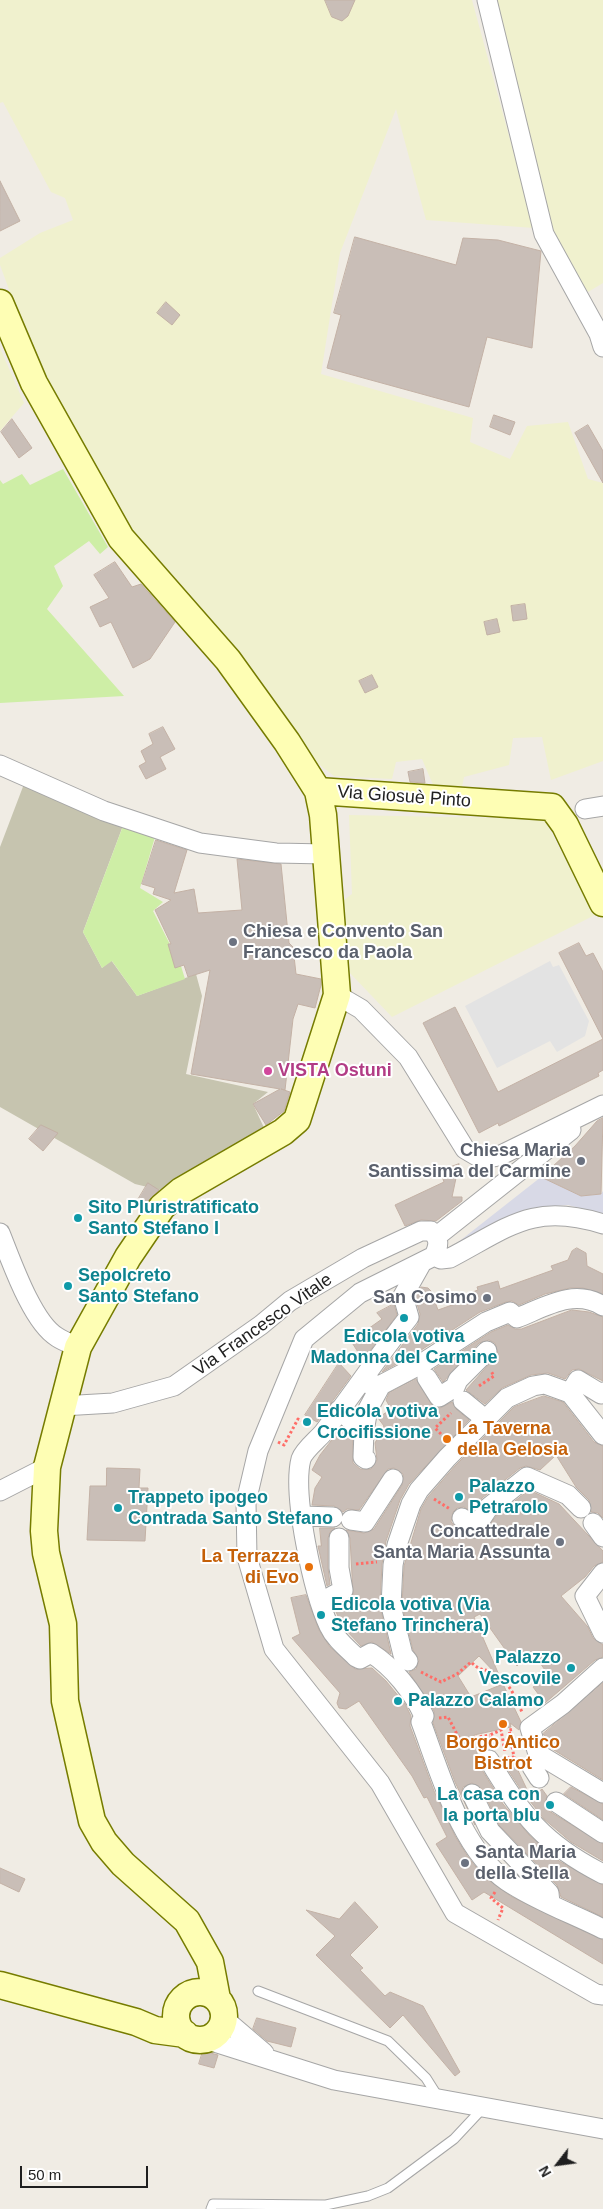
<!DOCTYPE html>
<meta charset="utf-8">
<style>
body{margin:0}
#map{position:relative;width:603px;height:2209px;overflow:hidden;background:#f0ece4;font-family:Arial,sans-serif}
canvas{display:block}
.north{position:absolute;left:533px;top:2139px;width:50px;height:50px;-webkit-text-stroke:4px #fff;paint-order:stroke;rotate:240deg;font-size:14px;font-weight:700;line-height:20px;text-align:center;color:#1f1f1f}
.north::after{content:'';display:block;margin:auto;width:18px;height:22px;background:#1f1f1f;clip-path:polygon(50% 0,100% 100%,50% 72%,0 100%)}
.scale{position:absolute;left:20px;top:2166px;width:128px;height:22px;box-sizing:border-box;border:2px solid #1f1f1f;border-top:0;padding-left:6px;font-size:15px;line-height:18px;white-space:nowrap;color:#1f1f1f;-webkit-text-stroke:4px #fff;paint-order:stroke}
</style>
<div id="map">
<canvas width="603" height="2209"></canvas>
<div class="north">N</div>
<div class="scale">50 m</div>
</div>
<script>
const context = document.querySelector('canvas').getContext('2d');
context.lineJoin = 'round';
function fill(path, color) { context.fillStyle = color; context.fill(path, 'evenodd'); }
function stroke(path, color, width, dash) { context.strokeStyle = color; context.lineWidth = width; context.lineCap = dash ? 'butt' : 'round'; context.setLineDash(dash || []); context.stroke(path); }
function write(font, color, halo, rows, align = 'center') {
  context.font = font + ' Arial,sans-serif'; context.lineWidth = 4; context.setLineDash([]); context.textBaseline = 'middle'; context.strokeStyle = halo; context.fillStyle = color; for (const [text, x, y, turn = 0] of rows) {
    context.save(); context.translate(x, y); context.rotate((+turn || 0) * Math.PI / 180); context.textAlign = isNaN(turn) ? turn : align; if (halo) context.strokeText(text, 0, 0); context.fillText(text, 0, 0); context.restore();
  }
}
const construction = new Path2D(`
 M24,784L124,823L83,932L102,968L111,960L137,996L196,974L202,996L186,1074L268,1092L253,1104L265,1130L239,1154L160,1190L135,1184L0,1107V847Z`);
const farmland = new Path2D(`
 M0,0H472L534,228L426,220L396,109L340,253L321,374L473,418L470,442L510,459L527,426L568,422L588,479L603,483V761L551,780L542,737L513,738L509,765L464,777L462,787H434L422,759L396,762L392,779L334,776L308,756L129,532L42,379L0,265V258L40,233L73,220L65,198L51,192L3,102L0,103Z
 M495,0H603V283L588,292L554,241Z
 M0,348L24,403L0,431Z
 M349,815L544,819L595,915L392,1017L348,971L340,903L352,894Z`);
const grass = new Path2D(`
 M63,469L108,547L100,554L89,541L54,566L63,586L47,609L124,696L0,703V480L3,484L22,474L30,485Z
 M123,826L155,837L140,888L163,902L153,911L181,966L185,979L137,996L112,961L102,968L83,932Z`);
const parking = new Path2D(`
 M550,961L553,967L559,965L589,1021L585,1036L557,1052L550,1041L497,1068L465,1006Z`);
const plaza = new Path2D(`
 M541,1177L581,1196L601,1194L603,1191V1214L568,1205L544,1207L519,1212L452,1247Z`);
const building = new Path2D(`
 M325,0H355L348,16L342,21L332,17Z
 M0,181L20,221L0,231Z
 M355,237L456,265L463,238L498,240L541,251L532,348L487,337L469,407L327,368L341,315L334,313Z
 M166,302L180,315L172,325L157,313Z
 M494,415L515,422L510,435L490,427Z
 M12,419L32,448L19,458L1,432Z
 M588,425L603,451V483L575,433Z
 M115,562L132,587L141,584L175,622L150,659L133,668L111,622L100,627L90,607L109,598L94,575Z
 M525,604L527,619L513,621L511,606Z
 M497,619L500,632L487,635L484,622Z
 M372,675L378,687L365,693L359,681Z
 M163,727L175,749L160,757L166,769L146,779L139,766L146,762L141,751L153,744L149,734Z
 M423,769L425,783L410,782L408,772Z
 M156,840L187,850L174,893L194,889L198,913L242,910L237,859L281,864L289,943L293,947L296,974L321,979V985L315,1008L298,1004L293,1019L285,1090L281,1089L290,1092L284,1111L266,1125L253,1104L280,1089L191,1074L210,970L188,977L184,965L175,968L168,944H171L155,910L171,900L153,894L155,888L142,884Z
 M579,943L586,956L593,953L603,972V1070L598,1073L599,1076L499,1126L498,1123L479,1133L423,1023L455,1007L498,1092L603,1039L559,953Z
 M603,1118L601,1194L581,1196L541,1177L575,1146L597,1121Z
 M41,1125L58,1133L43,1151L29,1139Z
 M459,1164L452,1197H462V1201L436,1221L421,1220L405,1226L395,1205L444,1182L440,1171Z
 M148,1183L159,1190L147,1202L139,1198Z
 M577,1248L586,1253L587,1266L603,1274V1294L583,1288H570L545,1294L519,1305L512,1301L506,1302L480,1312L415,1354L382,1372L418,1324L420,1314L415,1297L421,1287L428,1288L431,1291L438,1310L472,1298L470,1293L478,1290L477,1287L498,1281L500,1289L553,1270L551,1266L568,1260L572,1251Z
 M394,1304L397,1315L363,1360L351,1341L382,1319L377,1313Z
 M572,1310L589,1312L603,1317V1381L579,1369L572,1370L565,1379L548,1373L531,1375L502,1388L485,1404L466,1390L498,1354L495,1343L489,1340L479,1343L443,1382L434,1369L491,1332L508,1325L515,1329H521Z
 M339,1363L351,1376L317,1422L305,1415Z
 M416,1379L433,1407L440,1408L452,1402L456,1409L469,1420L409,1484L400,1500L386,1541L382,1564L380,1605L391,1654L372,1642L361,1646L344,1628L334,1608L348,1600L353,1594L350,1538L346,1530L364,1533L374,1529L402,1485L403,1474L394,1468L388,1469L359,1510L347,1509L343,1512L334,1506L312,1505L315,1488L322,1477L312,1470L320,1455L342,1427L353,1436V1463L360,1469H371L377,1460L375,1443L384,1426L378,1418L391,1409L386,1400L389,1393Z
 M544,1396L563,1402L594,1442L603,1446V1518L598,1513L591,1512L589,1500L576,1487L556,1455L540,1470L526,1466L520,1468L482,1498L472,1512L464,1507L457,1508L453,1512L451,1522L468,1537L479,1538L497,1515L529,1490L559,1504L603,1551V1562L594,1566L585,1577L561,1596L588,1627L593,1638L603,1645V1657L595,1660L545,1703L533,1687L549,1676L532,1651L517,1666L480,1614L474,1617L499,1675L498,1676L479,1656L458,1676L471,1697L503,1684L521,1722L519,1730L510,1723L511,1727L474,1735L479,1765L503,1804L529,1835L559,1861L603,1885V1917L561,1897L557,1885L499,1825L482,1789L472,1783L463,1787L461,1794L475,1825L455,1782L433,1723L434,1711L409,1672L416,1669L419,1660L413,1650L402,1605L404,1566L421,1509L428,1497L455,1466L514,1407Z
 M107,1468L140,1469L139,1488H148L145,1541L87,1540L90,1486H106Z
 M320,1528H335L330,1532L328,1538V1568L330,1584L327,1586L318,1546H321Z
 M306,1595L319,1630L330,1647L355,1669L372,1668L386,1681L405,1704L411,1716L410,1726L434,1791L455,1836L468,1857L483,1876L512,1897L603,1940V1964L484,1892L472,1900L436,1844L447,1837L427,1797L424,1798L412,1776L359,1701L346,1709L339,1708L337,1703L340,1693L292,1638L300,1634L291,1598Z
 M603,1683V1780L549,1747L552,1742L543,1734Z
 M514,1762L531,1798L542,1789L547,1796L545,1802L549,1811L603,1844V1861L571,1842L544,1819L522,1791L504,1764Z
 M571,1787L603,1804V1820L564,1794Z
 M0,1868L25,1879L19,1892L0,1883Z
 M355,1902L378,1927L350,1955L363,1968L360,1970L385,1996L390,1992L423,2006L460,2072L455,2076L403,2015L390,2028L316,1955L335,1936L306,1910L339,1919Z
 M257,2018L296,2028L291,2047L267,2041L253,2029Z
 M203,2051L218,2055L214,2068L199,2064Z`);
const path = new Path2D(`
 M479,1386L494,1376L491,1371
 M441,1434L435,1428L451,1413
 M278,1442L284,1445L298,1419L308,1424
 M434,1499L450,1509
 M356,1564L377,1562
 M421,1672L441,1682L457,1674L471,1662C481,1672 485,1668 495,1674C509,1681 516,1699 522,1712
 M439,1718L448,1717L460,1740L490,1735
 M492,1744L490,1735L501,1730L505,1752
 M507,1758L514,1757L509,1730L514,1729
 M495,1892L491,1898L503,1908L498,1920`);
const lane = new Path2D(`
 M258,1991L388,2041L426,2078L438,2097
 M211,2209L213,2204L326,2205L368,2196L388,2188L454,2139L483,2108`);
const street = new Path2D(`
 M487,0L544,234L599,334L603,347
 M0,765L104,811L200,843L276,853L326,854
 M585,809L603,806
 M337,995L361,1009L408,1057L465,1149L482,1159L499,1156L603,1105
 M0,1233C11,1260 32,1322 57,1337C63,1341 71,1344 78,1347
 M437,1236L571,1130
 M434,1256L360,1293L304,1339L258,1451L246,1502L247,1557L274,1649L380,1783L455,1913L596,1994L603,1995
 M434,1256L441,1259L450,1258C509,1227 533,1202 603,1224
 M421,1264L403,1296L409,1317C379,1355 352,1395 323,1433C317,1440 304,1450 301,1459C292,1494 313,1592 329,1626C335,1639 347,1648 356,1657L360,1659L371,1653C393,1667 413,1692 424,1716L421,1722C440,1773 461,1850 507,1881C535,1900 573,1914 603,1929
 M427,1378L439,1397L455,1387L458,1380L487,1351
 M362,1382L372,1385H381L421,1364L486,1322L510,1312L517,1318C545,1307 574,1288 603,1306
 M570,1393L603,1435
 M463,1401L485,1419
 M62,1406L113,1403L174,1386L261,1325L290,1301L363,1258L421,1231H431C440,1239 439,1245 434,1256
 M339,1410L364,1431L363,1457L366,1459
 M364,1431L368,1409L381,1385
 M0,1491L47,1467
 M303,1516L333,1517
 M462,1518L475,1528L489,1507L527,1477L568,1495L581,1508
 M351,1520L365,1522L393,1479
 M593,1523L603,1537
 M603,1573L585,1596L603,1633
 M321,1602L343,1590L339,1568V1538
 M408,1661L403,1655L391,1606L393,1565L397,1545L411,1504L419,1490L447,1458L507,1398L533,1386L545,1384L570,1393L578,1380L601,1394L603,1392
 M603,1668L563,1704L530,1728L538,1754L603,1793
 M489,1760C522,1816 544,1844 603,1874
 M532,1767L539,1778
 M472,1794L490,1831L549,1893L550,1903
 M556,1802L603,1833
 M223,2018L264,2053
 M205,2039L334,2080L603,2129`);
const secondary = new Path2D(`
 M0,303L34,383L121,538L228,660L287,742L318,791L323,815L337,995L297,1120L283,1132L181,1191L162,1207L128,1257L78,1347L47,1467L44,1531L46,1553L63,1624L65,1701L92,1821L104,1842L123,1864L187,1921L210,1962L217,1999
 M318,791L552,807L565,825L603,903
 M0,1985L136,2022L155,2030L185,2034
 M176 2016a24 24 0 1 1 48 0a24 24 0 1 1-48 0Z`);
const markers = [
 [233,942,5,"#6b7280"],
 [268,1071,5,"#d1479c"],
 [581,1161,5,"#6b7280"],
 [78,1218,5,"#0f9aa8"],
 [68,1286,5,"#0f9aa8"],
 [487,1298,5,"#6b7280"],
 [404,1318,5,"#0f9aa8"],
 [307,1422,5,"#0f9aa8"],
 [447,1439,5,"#e8710a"],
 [459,1497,5,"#0f9aa8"],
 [118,1508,5,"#0f9aa8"],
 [560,1542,5,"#6b7280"],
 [309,1567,5,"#e8710a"],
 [321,1615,5,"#0f9aa8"],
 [571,1668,5,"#0f9aa8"],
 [398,1701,5,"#0f9aa8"],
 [503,1724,5,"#e8710a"],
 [550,1805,5,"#0f9aa8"],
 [465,1863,5,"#6b7280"]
];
const streetNames = [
 ["Via Giosuè Pinto",404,797,4],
 ["Via Francesco Vitale",263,1325,-35]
];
const worshipNames = [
 ["Chiesa e Convento San",243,932,"left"],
 ["Francesco da Paola",243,953,"left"],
 ["Chiesa Maria",571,1151],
 ["Santissima del Carmine",571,1172],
 ["San Cosimo",477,1298],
 ["Concattedrale",550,1532],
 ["Santa Maria Assunta",550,1553],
 ["Santa Maria",475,1853,"left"],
 ["della Stella",475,1874,"left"]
];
const hotelNames = [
 ["VISTA Ostuni",278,1071]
];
const cultureNames = [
 ["Sito Pluristratificato",88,1208],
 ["Santo Stefano I",88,1229],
 ["Sepolcreto",78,1276],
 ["Santo Stefano",78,1297],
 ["Edicola votiva",404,1337,"center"],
 ["Madonna del Carmine",404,1358,"center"],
 ["Edicola votiva",317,1412],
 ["Crocifissione",317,1433],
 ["Palazzo",469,1487],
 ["Petrarolo",469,1508],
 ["Trappeto ipogeo",128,1498],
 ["Contrada Santo Stefano",128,1519],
 ["Edicola votiva (Via",331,1605],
 ["Stefano Trinchera)",331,1626],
 ["Palazzo",561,1658,"right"],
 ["Vescovile",561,1679,"right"],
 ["Palazzo Calamo",408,1701],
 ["La casa con",540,1795,"right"],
 ["la porta blu",540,1816,"right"]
];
const foodNames = [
 ["La Taverna",457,1429],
 ["della Gelosia",457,1450],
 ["La Terrazza",299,1557,"right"],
 ["di Evo",299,1578,"right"],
 ["Borgo Antico",503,1743,"center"],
 ["Bistrot",503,1764,"center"]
];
fill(construction, '#c6c4af');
fill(farmland, '#f0f1ce');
fill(grass, '#ceeea6');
fill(parking, '#e3e3e3');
fill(plaza, '#d8d9e6');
fill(building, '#c9beb7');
stroke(building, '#c3b1a5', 1);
stroke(lane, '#a6a6a6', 11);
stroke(street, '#a6a6a6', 21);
stroke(secondary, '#767c00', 29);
stroke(path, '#ff6d67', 3, [2.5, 2.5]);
stroke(lane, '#fff', 9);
stroke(street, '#fff', 19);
stroke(secondary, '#fefeb4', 26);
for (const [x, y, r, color] of markers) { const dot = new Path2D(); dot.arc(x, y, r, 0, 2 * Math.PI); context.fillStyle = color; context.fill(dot); stroke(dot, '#fff', 2); }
write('18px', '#1f1f1f', '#fff', streetNames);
write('bold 18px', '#5b616d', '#fff', worshipNames, 'right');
write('bold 18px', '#b23c85', '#fff', hotelNames, 'left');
write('bold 18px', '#0d838f', '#fff', cultureNames, 'left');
write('bold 18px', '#c56008', '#fff', foodNames, 'left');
</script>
